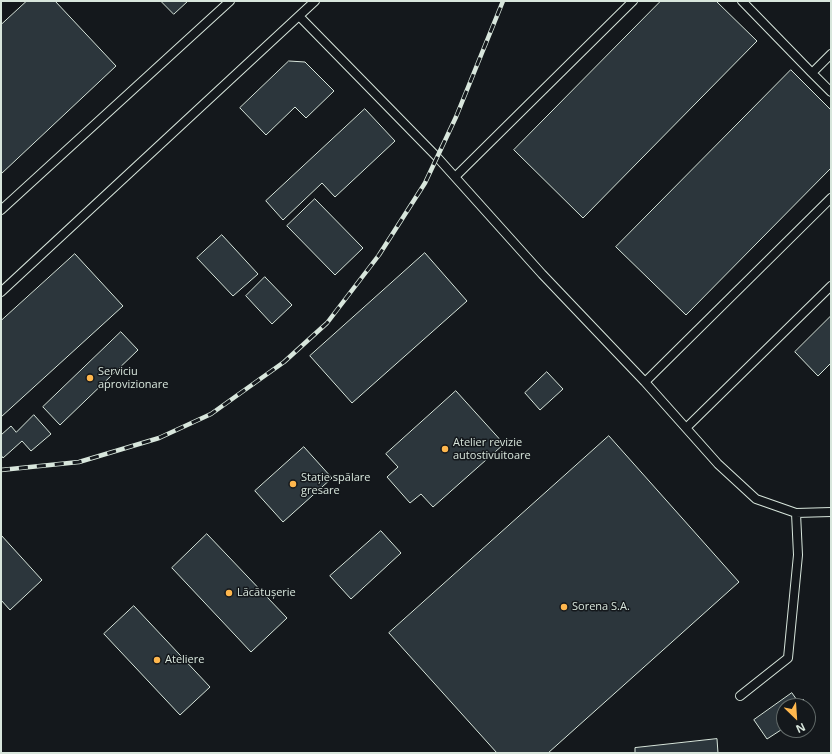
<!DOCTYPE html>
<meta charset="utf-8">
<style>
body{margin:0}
#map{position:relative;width:832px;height:754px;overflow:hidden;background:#14181c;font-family:"Open Sans",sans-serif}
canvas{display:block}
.frame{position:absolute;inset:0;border:2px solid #d8e6dc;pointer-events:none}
.north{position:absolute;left:776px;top:698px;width:40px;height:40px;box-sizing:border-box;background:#14181c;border:1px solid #626a69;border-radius:50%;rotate:155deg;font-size:11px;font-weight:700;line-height:16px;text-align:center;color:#d8e6dc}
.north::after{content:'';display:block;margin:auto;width:14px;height:18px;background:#ffb74d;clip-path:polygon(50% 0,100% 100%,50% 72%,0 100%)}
</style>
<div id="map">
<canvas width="832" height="754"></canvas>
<div class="frame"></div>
<div class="north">N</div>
</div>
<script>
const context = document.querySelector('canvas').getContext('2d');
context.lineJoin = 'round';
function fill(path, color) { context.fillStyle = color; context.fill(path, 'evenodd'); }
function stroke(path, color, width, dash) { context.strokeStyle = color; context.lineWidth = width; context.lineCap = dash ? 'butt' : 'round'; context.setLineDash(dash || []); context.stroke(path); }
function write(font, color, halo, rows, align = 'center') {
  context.font = font + ' "Open Sans",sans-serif'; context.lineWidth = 3; context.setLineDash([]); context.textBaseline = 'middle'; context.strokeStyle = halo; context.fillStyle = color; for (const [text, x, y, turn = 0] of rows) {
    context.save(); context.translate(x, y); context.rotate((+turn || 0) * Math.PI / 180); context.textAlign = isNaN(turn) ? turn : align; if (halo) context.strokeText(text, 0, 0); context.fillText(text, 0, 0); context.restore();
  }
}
const building = new Path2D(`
 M27,1H55L116,66L1,174V25Z
 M161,1H188L174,14Z
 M661,1H716L757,41L583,218L514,150Z
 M289,61L305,62L334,91L306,118L295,107L266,135L240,108Z
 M791,70L831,110V168L686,315L616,247Z
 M365,109L395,141L335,197L322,183L283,220L266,201Z
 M315,199L363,248L335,275L287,226Z
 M222,235L258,274L233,296L197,258Z
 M425,253L467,301L352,403L310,356Z
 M75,254L123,306L1,417V321Z
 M265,277L292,305L272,324L246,296Z
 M831,316V363L818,376L795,352Z
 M121,332L138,350L60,425L43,407Z
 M547,372L563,389L540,410L525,393Z
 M456,391L504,444L433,507L421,494L410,503L387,477L398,467L386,454Z
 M34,415L51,434L31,451L22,441L3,458L1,455V435L11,426L16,432Z
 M609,436L739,582L548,753H497L389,633Z
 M304,447L332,478L283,522L255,491Z
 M381,531L401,553L351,599L330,576Z
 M207,534L287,618L251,652L172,568Z
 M1,535L42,580L10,610L1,600Z
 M134,606L210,687L180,715L104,634Z
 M792,693L799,703L803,699L808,706H784V728L767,739L754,720Z
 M717,739L718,753H635V748Z`);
const lane = new Path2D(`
 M742,1L812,73
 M299,16L437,157L542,274L645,382L718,464L756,499L796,513L831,512
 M831,54L812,73L831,92
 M455,177L633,1
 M1,210L230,1
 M1,292L315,1
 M645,382L831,198
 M686,428L831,286
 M740,696L788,658L798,555L796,513`);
const rail = new Path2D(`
 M1,470L79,462L159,438L211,414L284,362L327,323L379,255L425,183L456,117L503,1`);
const markers = [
 [90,378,4,"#ffb74d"],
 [445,449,4,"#ffb74d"],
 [293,484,4,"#ffb74d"],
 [229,593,4,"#ffb74d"],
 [564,607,4,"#ffb74d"],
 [157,660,4,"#ffb74d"]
];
const poiNames = [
 ["Serviciu",98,372],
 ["aprovizionare",98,385],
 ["Atelier revizie",453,443],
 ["autostivuitoare",453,456],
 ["Stație spălare",301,478],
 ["gresare",301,491],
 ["Lăcătușerie",237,593],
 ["Sorena S.A.",572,607],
 ["Ateliere",165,660]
];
fill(building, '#2c363c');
stroke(building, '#d8e6dc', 1);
stroke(lane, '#d8e6dc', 10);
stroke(lane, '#14181c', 8);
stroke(rail, '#d8e6dc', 4.5);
stroke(rail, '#14181c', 3, [9]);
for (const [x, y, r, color] of markers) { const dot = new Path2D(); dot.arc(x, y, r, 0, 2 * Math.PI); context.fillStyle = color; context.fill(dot); stroke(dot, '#14181c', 1.5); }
write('11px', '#d8e6dc', '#14181c', poiNames, 'left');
</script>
